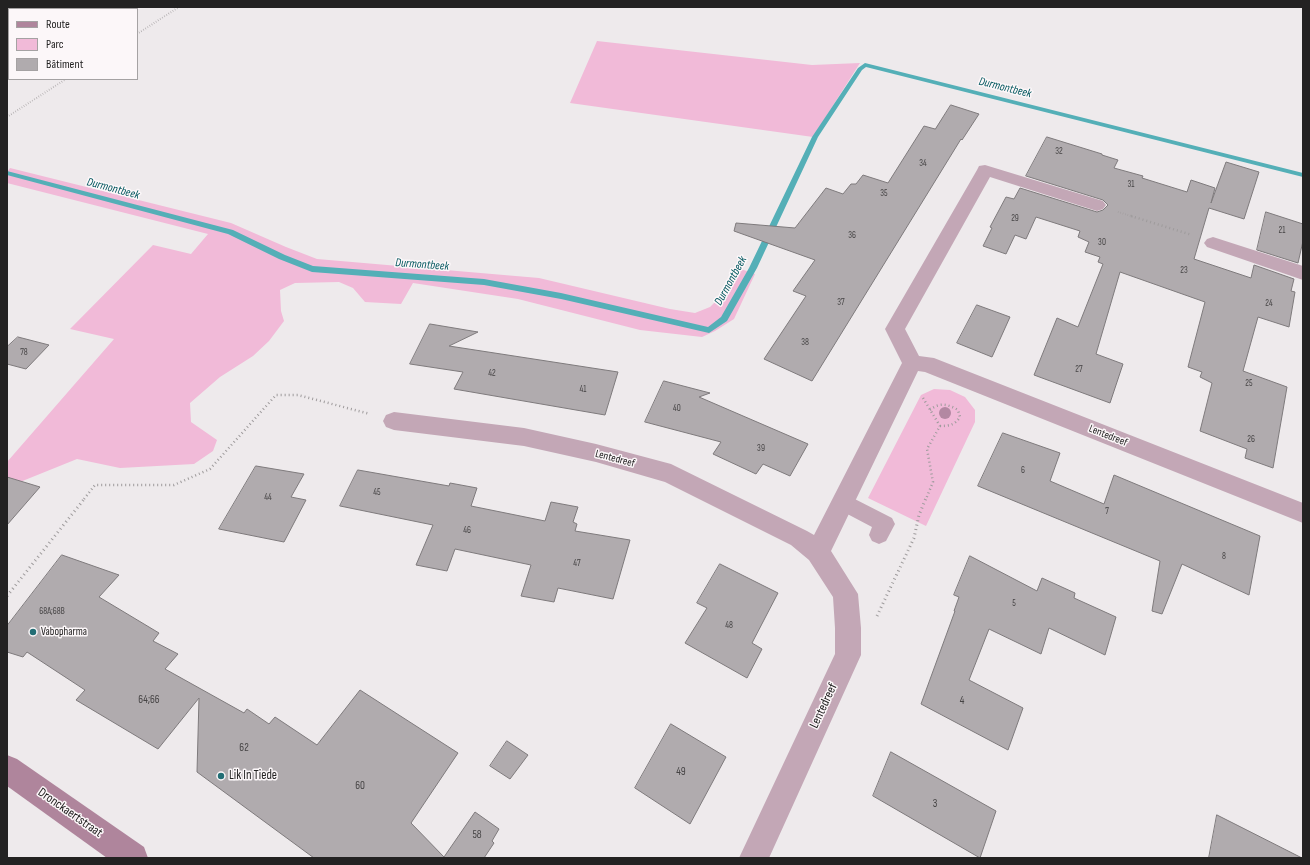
<!DOCTYPE html>
<meta charset="utf-8">
<style>
body{margin:0}
#map{position:relative;width:1310px;height:865px;overflow:hidden;background:#eeeaec;font-family:"Sofia Sans Condensed",sans-serif}
canvas{display:block}
.frame{position:absolute;inset:0;border:8px solid #232222;pointer-events:none}
.legend{position:absolute;left:8px;top:8px;width:130px;height:72px;box-sizing:border-box;background:#fcf7f9;border:1px solid #a5a2a3;margin:0;padding:5px 7px;list-style:none;font-size:12px;color:#232222}
.legend li{display:flex;align-items:center;gap:8px;height:20px}
.legend b{width:20px;border:1px solid #a5a2a3}
</style>
<div id="map">
<canvas width="1310" height="865"></canvas>
<div class="frame"></div>
<ul class="legend">
<li><b style="height:5px;background:#af859c"></b>Route</li>
<li><b style="height:11px;background:#f1bad8"></b>Parc</li>
<li><b style="height:11px;background:#b0abae"></b>Bâtiment</li>
</ul>
</div>
<script>
const context = document.querySelector('canvas').getContext('2d');
context.lineJoin = 'round';
function fill(path, color) { context.fillStyle = color; context.fill(path, 'evenodd'); }
function stroke(path, color, width, dash) { context.strokeStyle = color; context.lineWidth = width; context.lineCap = dash ? 'butt' : 'round'; context.setLineDash(dash || []); context.stroke(path); }
function write(font, color, halo, rows, align = 'center') {
  context.font = font + ' "Sofia Sans Condensed",sans-serif'; context.lineWidth = 3; context.setLineDash([]); context.textBaseline = 'middle'; context.strokeStyle = halo; context.fillStyle = color; for (const [text, x, y, turn = 0] of rows) {
    context.save(); context.translate(x, y); context.rotate((+turn || 0) * Math.PI / 180); context.textAlign = isNaN(turn) ? turn : align; if (halo) context.strokeText(text, 0, 0); context.fillText(text, 0, 0); context.restore();
  }
}
const green = new Path2D(`
 M597,41L812,65L860,63L813,137L570,103Z
 M10,168L231,223L286,247L317,259L539,278L670,309L695,313L710,307L723,294L738,268L755,274L734,319L715,331L702,337L640,330L518,299L413,283L401,304L365,302L353,288L339,282L295,283L280,290L281,311L284,321L269,341L253,356L220,377L190,403L191,422L217,440L213,451L194,464L120,468L77,459L20,482L7,480V462L114,339L70,329L153,245L191,254L208,234L7,183V172Z
 M934,389L950,390L965,397L975,410V422L926,526L868,498L921,395Z`);
const stream = new Path2D(`
 M865,63L1303,173V177L866,67L862,70L818,137L757,268L727,321L709,333L561,299L484,285L312,272L279,259L228,234L7,175V171L233,230L285,255L313,266L484,279L561,293L708,327L721,317L749,268L812,137L858,68Z`);
const building = new Path2D(`
 M951,105L979,114L962,140L961,139L812,381L764,359L806,296L793,291L815,260L734,231L736,223L795,228L826,188L843,194L851,184H856L863,175L888,183L924,126L935,129Z
 M1047,137L1102,154V155L1118,160L1114,168L1143,176L1142,178L1187,192L1191,180L1215,188L1211,203L1226,162L1259,172L1244,219L1209,208L1194,259L1251,278L1254,265L1294,279L1291,291L1295,292L1289,327L1258,317L1243,371L1287,387L1273,468L1245,458L1247,449L1200,431L1212,383L1200,377L1202,372L1188,367L1205,302L1120,272L1096,354L1123,364L1110,403L1034,375L1057,318L1078,327L1103,264L1098,262L1100,257L1085,252L1089,242L1078,237L1080,231L1036,217L1026,239L1015,235L1006,254L983,246L992,228L990,227L1006,197L1014,199L1020,188L1097,212L1103,210L1108,205L1103,200L1026,176Z
 M1266,212L1303,224V241L1298,263L1257,250Z
 M977,305L1010,317L992,357L957,343Z
 M430,324L478,332L449,346L618,372L605,415L454,389L463,372L410,364Z
 M18,337L49,345L26,369L7,364V347Z
 M664,381L710,393L699,397L808,444L790,476L763,464L756,474L713,454L721,442L645,422Z
 M1003,433L1060,453L1050,481L1104,504L1114,475L1260,536L1249,595L1182,564L1162,614L1152,611L1160,561L978,486Z
 M256,466L304,474L291,497L306,500L284,542L219,529Z
 M358,470L449,486L450,483L477,488L471,506L545,521L551,502L578,507L573,522L577,524L575,531L630,540L613,599L558,588L554,602L521,596L531,565L455,549L447,571L416,565L433,525L340,506Z
 M7,477L40,487L7,525Z
 M62,555L119,575L99,597L159,633L153,641L178,654L165,669L244,713L247,709L269,724L275,717L317,745L360,690L458,753L411,823L444,857L475,812L499,829L492,841L494,843L484,858H314L197,772L199,698L158,749L76,700L85,690L27,652L23,657L7,652V626Z
 M970,556L1037,591L1042,578L1075,593L1074,598L1116,617L1105,655L1049,628L1041,654L989,629L969,680L1023,708L1008,750L921,704L955,611H954L959,597L954,595Z
 M720,564L778,593L752,643L762,649L747,678L685,643L707,608L697,603Z
 M671,724L726,757L690,824L635,788Z
 M507,741L528,755L510,779L490,766Z
 M891,752L996,811L980,858L873,796Z
 M1217,815L1302,858H1209Z`);
const pathFar2 = new Path2D(`
 M137,34L179,7
 M7,117L66,79
 M1118,212L1134,217`);
const pathFar1 = new Path2D(`
 M1131,216L1192,235
 M923,398L940,426L927,449L933,482L926,499
 M930,410C939,402 948,404 958,410L960,417C955,425 949,426 940,426
 M84,499L95,485H174L210,469L276,395H298L370,414`);
const path = new Path2D(`
 M7,596L85,498
 M877,616L914,538L919,515L926,498`);
const lane = new Path2D(`
 M843,493L892,518L895,524L886,541L879,544L872,541L869,535L872,527L836,508L833,502L836,496Z`);
const street = new Path2D(`
 M985,165L1103,201L1106,205L1103,209L1097,211L990,177L905,329L919,356L934,358L1303,503V523L925,372L918,371L831,551L858,594L861,628V655L769,858H739L835,654V628L833,597L809,560L791,545L665,482L596,462L524,446L394,430L386,427L383,421L386,415L394,412L524,428L596,444L671,464L807,531L814,535L902,363L885,329L977,170L979,166Z
 M1213,237L1303,266V280L1207,247L1204,243L1207,239Z`);
const secondary = new Path2D(`
 M7,755L17,759L144,847L148,858H107L7,786Z`);
const trees = [
 [945,413]
];
const markers = [
 [33,632,4,"#236e75"],
 [221,776,4,"#236e75"]
];
const numberNames = [
 ["32",1059,152],
 ["34",923,164],
 ["31",1131,185],
 ["35",884,194],
 ["29",1015,219],
 ["21",1282,231],
 ["36",852,236],
 ["30",1102,243],
 ["23",1184,271],
 ["37",841,303],
 ["24",1269,304],
 ["38",805,343],
 ["78",24,353],
 ["27",1079,370],
 ["42",492,374],
 ["25",1249,384],
 ["41",583,390],
 ["40",677,409],
 ["26",1251,440],
 ["39",761,449],
 ["6",1023,471],
 ["45",377,493],
 ["44",268,498],
 ["7",1107,512],
 ["46",467,531],
 ["8",1224,557],
 ["47",577,564],
 ["5",1014,604],
 ["68A;68B",52,612],
 ["48",729,626]
];
const streetNames = [
 ["Lentedreef",1108,436,22],
 ["Lentedreef",615,459,15]
];
const poiNames = [
 ["Vabopharma",41,632]
];
const nearNumbernames = [
 ["64;66",149,700],
 ["4",962,701],
 ["62",244,748],
 ["49",681,772],
 ["60",360,786],
 ["3",935,804],
 ["58",477,835]
];
const waterNames = [
 ["Durmontbeek",1005,88,14],
 ["Durmontbeek",113,189,15],
 ["Durmontbeek",422,265,4],
 ["Durmontbeek",731,281,-61]
];
const nearStreetnames = [
 ["Lentedreef",824,706,-65],
 ["Dronckaertstraat",70,813,35]
];
const nearPoinames = [
 ["Lik In Tiede",229,776]
];
fill(green, '#f1bad8');
fill(stream, '#54afb7');
fill(building, '#b0abae');
stroke(building, '#7e7a7c', 1);
stroke(pathFar2, '#9e9b9c', 2, [0.5, 2]);
stroke(pathFar1, '#9e9b9c', 2.5, [1, 3]);
stroke(path, '#9e9b9c', 3, [1, 3.5]);
fill(lane, '#c3a7b6');
fill(street, '#c3a7b6');
fill(secondary, '#af859c');
context.fillStyle = '#b388a2';
for (const [x, y] of trees) { context.beginPath(); context.arc(x, y, 6, 0, 2 * Math.PI); context.fill(); }
for (const [x, y, r, color] of markers) { const dot = new Path2D(); dot.arc(x, y, r, 0, 2 * Math.PI); context.fillStyle = color; context.fill(dot); stroke(dot, '#fcf7f9', 1.5); }
write('9px', '#464445', null, numberNames);
write('11px', '#232222', '#fcf7f9', streetNames);
write('11px', '#232222', '#fcf7f9', poiNames, 'left');
write('11px', '#464445', null, nearNumbernames);
write('italic 12px', '#02575e', '#fcf7f9', waterNames);
write('13px', '#232222', '#fcf7f9', nearStreetnames);
write('13px', '#232222', '#fcf7f9', nearPoinames, 'left');
</script>
